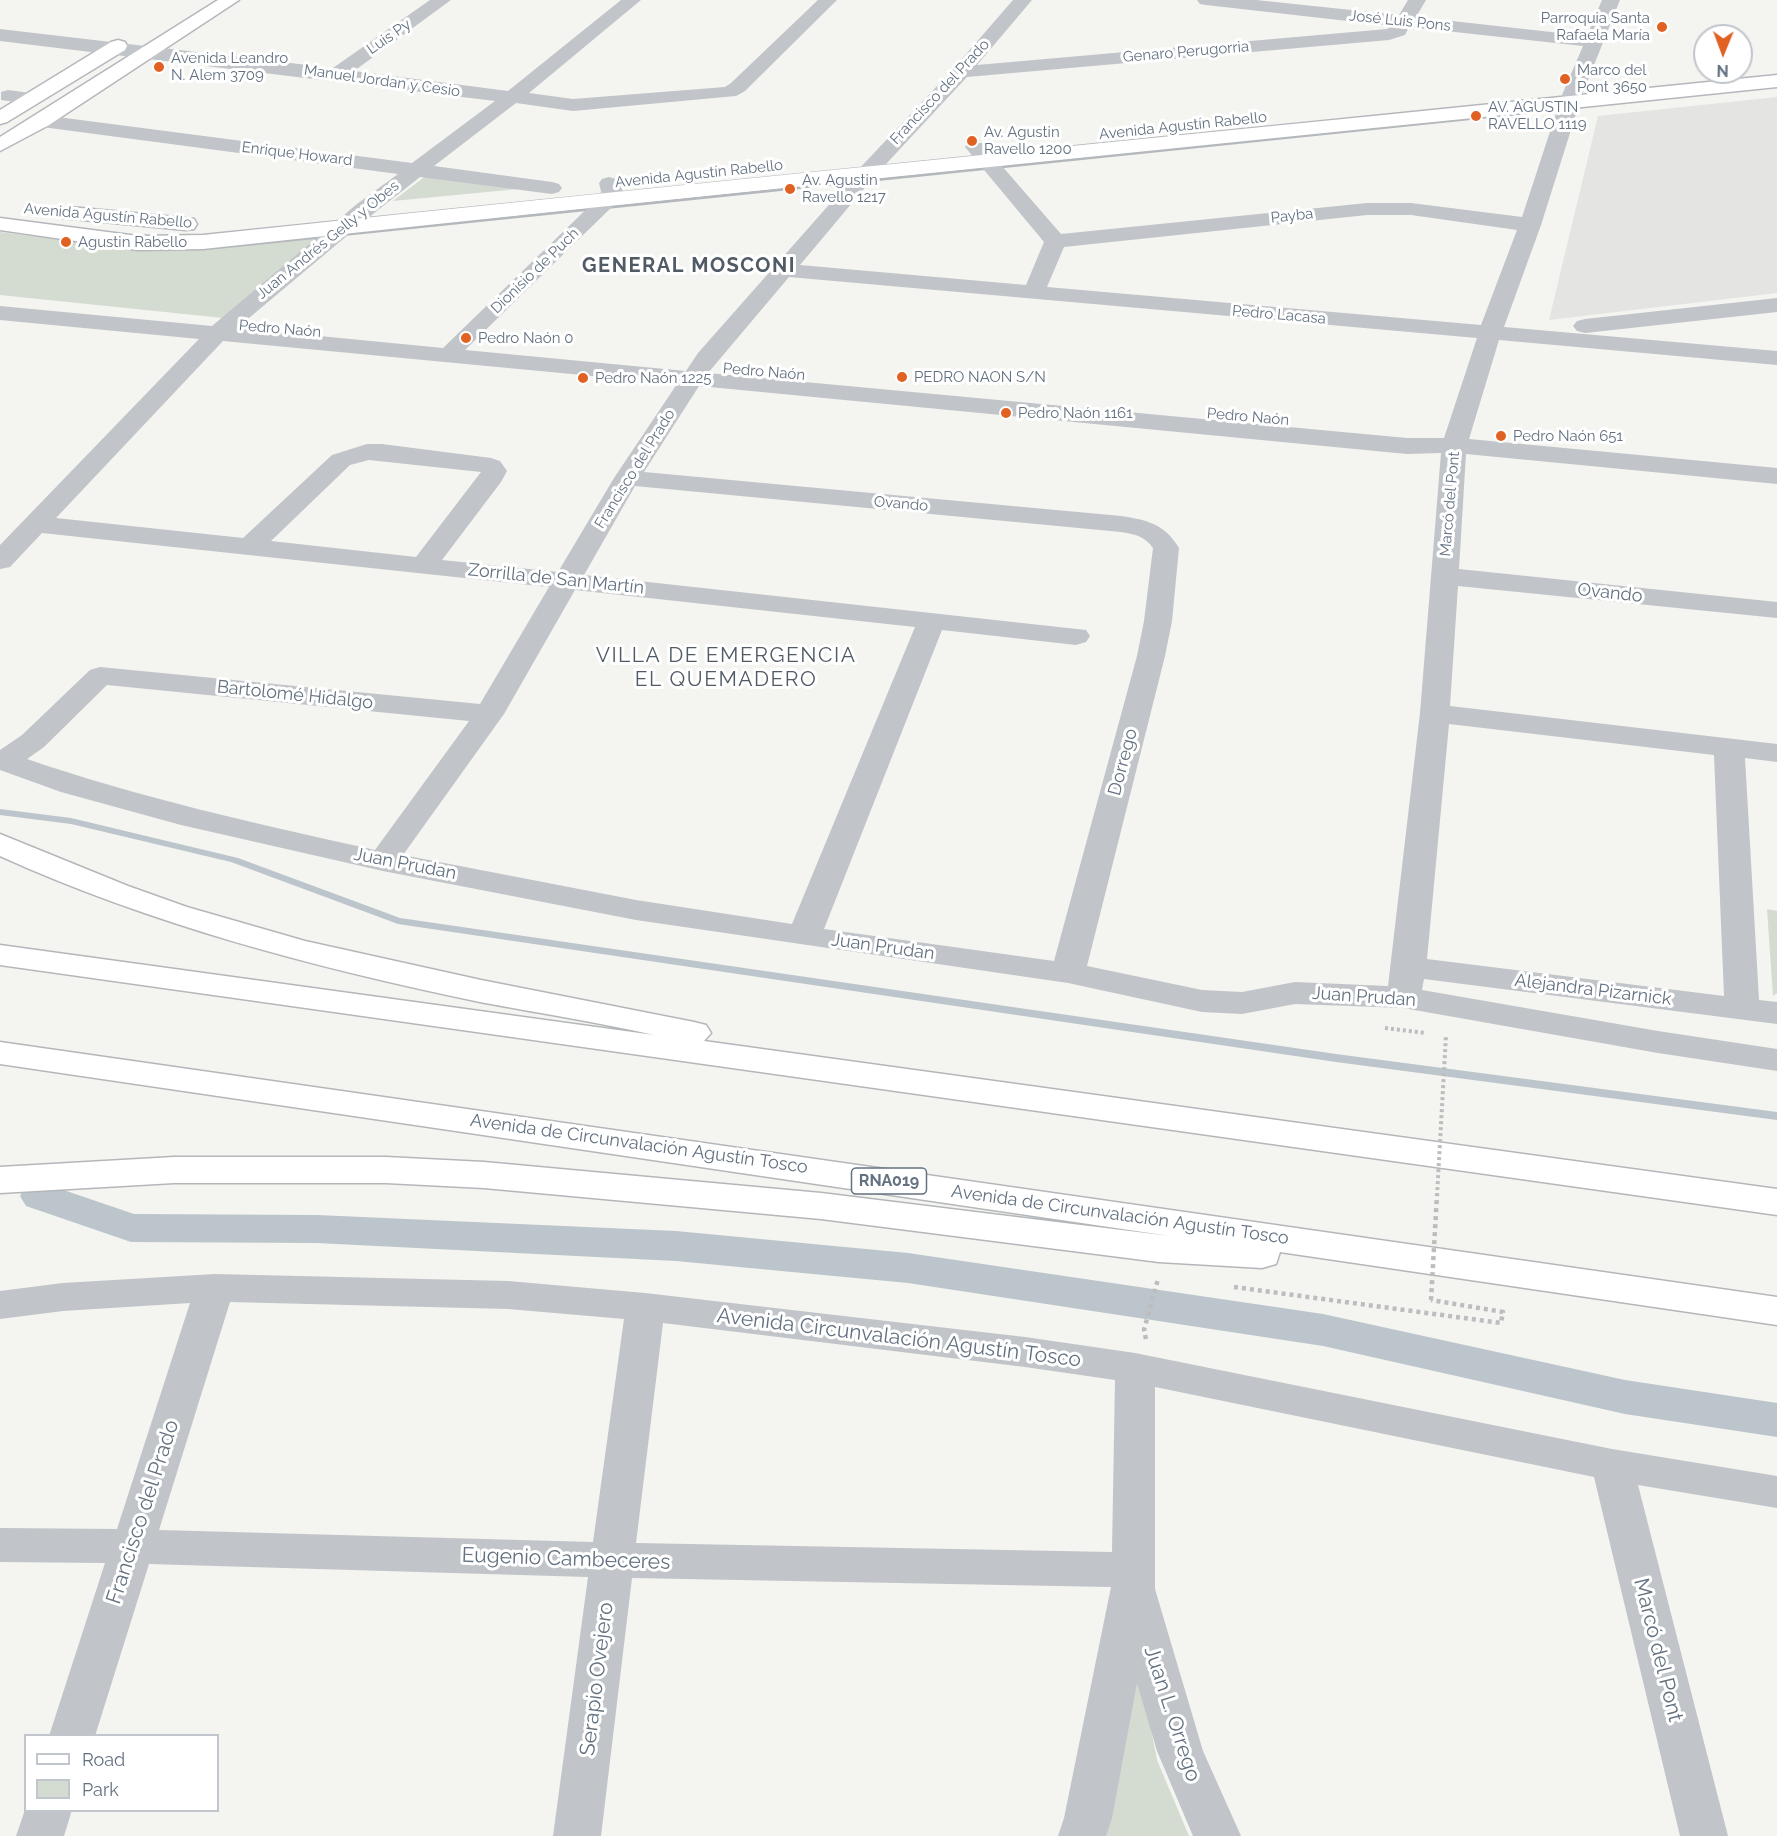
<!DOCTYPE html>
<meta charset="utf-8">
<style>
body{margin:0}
#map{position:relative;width:1777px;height:1836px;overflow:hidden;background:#f4f4f0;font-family:Raleway,sans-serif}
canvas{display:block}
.legend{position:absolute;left:24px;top:1734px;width:195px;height:78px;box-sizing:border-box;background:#fff;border:2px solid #c1c6cd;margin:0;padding:8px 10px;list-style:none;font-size:18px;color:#637181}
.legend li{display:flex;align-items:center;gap:12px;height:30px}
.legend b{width:30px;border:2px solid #c1c6cd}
.north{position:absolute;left:1693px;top:24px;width:60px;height:60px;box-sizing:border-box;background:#fff;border:2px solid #c1c6cd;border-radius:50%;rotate:181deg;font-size:16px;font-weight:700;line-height:24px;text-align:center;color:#637181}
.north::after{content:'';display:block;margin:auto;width:21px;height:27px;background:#e16123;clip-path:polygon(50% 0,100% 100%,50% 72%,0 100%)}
</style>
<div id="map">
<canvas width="1777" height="1836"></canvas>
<ul class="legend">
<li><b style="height:8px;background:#fff"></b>Road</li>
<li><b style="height:16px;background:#d4dbd1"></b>Park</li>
</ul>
<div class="north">N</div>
</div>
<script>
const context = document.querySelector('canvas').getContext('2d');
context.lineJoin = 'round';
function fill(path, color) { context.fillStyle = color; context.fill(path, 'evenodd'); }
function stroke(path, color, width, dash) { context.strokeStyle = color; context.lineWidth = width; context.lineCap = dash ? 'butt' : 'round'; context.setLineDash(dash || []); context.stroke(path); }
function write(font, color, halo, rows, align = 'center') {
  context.font = font + ' Raleway,sans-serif'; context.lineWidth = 6; context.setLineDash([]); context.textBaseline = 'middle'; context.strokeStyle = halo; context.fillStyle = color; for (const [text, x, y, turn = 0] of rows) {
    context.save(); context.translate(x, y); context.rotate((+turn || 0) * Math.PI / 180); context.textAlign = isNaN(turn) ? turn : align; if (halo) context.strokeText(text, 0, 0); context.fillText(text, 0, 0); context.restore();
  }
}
const built = new Path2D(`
 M1777,97V293L1549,320L1598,116Z`);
const green = new Path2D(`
 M427,175L518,189L393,201Z
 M0,232L151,251H172L308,234L319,239L223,318L0,295Z
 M1767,909L1777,911V993L1773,996Z
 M1138,1663L1157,1760L1189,1836H1106Z`);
const stream = new Path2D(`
 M0,809L71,818L238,858L400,918L1336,1054L1777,1112V1120L1336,1062L398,924L231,862L71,824L0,815Z`);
const canal = new Path2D(`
 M40,1182L134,1214L317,1215L676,1231L908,1253L1323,1314L1625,1380L1777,1403V1437L1625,1414L1323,1346L908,1283L676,1261L317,1243L131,1242L26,1206L20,1196L26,1186Z`);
const pathFar1 = new Path2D(`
 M1385,1028L1425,1033`);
const path = new Path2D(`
 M1234,1287L1501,1323L1503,1312L1431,1300
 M1146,1339L1144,1330L1158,1279`);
const minor = new Path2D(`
 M430,0H451L354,71L508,91L621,0H641L529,93L573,99L725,87L731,83L818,0H837L745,91L736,96L573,111L516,103L434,166L552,182L559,184L562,188L559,192L552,194L420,177L373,214L237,328L443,348L600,196L601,191L599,183L602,179L609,177L616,179L623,191L617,202L465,350L686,371L698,353L850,181L858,170L954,68L1013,0H1032L977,65L1387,29L1392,26L1206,5L1200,4L1197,0H1256L1399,15L1408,0H1426L1416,17L1587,36L1602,0H1620L1582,95L1541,225L1504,327L1777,351V365L1499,340L1469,439L1777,468V484L1466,454L1459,569L1777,602V618L1458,586L1450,706L1777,744V762L1745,758L1759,1000L1777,1002V1024L1424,979L1422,990L1658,1031L1777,1049V1071L1658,1053L1403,1008L1295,1004L1242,1014L1202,1012L1068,983L636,920L383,871L181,825L61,792L0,770V750L22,735L90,670L100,667L480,704L549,587L42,533L10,567L0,569V545L199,339L0,320V306L212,326L357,204L398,174L42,127L35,125L32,121L35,117L42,115L412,163L495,101L0,41V29L333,68ZM1409,27L1583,46L1562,95L1522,217L1411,203H1367L1061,234L982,143H968L965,147L1044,242L1026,285L800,265L873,178L967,77L1389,40L1405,35ZM1367,215H1411L1517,230L1481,325L1047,287L1064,247ZM789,277L1477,338L1444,438H1407L708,373ZM223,341L677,384L614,478L558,572L442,560L501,482L507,471L500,461L491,458L382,444H367L332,455L243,538L56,518ZM699,386L1407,454L1441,453L1420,713L1388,986L1295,982L1242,992L1202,990L1087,966L1165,656L1172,621L1179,548C1165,524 1147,520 1121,516L644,472ZM369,460L481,472L416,557L271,541L350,465ZM635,486L1121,532C1134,534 1145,536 1153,548L1144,621L1137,656L1054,961L824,929L942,630L1076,645L1086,642L1090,636L1086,630L584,575ZM575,590L915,627L792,924L636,900L403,855L504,714ZM107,685L469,721L375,850C257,824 141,798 27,759L44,747ZM1449,724L1714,755L1724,996L1427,959Z
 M8,90L38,94L41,98L38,102L31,104L1,100V92Z
 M1777,298V312L1585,333L1577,331L1573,326L1577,321L1585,319Z
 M215,1274L508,1281L645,1293L1025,1337L1135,1353L1612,1449L1777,1476V1508L1638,1485L1728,1836H1680L1594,1477L1155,1387V1589L1203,1751L1241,1836H1193L1157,1751L1137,1683L1112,1818L1106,1836H1058L1064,1818L1111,1587L632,1578L601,1836H553L588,1577L149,1564L95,1736H49L105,1563L0,1562V1528L117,1529L190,1303L63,1311L0,1319V1291L63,1283ZM230,1302L508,1309L624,1319L593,1542L159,1530ZM663,1323L1025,1367L1115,1380L1112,1552L636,1543Z
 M26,1807V1810H72L64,1836H16Z`);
const major = new Path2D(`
 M218,0H239L49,125L0,151V137Z
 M118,40L125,42L127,46L125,50L7,122L0,124V110L111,42Z
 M1777,75V87C1252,141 727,192 203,249L138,250L0,230V218L138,236L203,235C727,179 1252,129 1777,75Z
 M70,207L186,218L194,219L197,224L194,229L186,230L62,218L59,213L62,208Z`);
const highway = new Path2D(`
 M0,834L128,886L187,907L305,941L481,980L694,1022L706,1025L711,1033L704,1041L1777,1189V1215L0,965V945L654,1035C597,1022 538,1013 480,1002C316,968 153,925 0,856Z
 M0,1042L1777,1297V1325L1280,1252L1276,1264L1262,1268L1159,1262L821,1219L484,1188L386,1183H174L0,1193V1167L174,1157H386L484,1162L821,1193L1170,1236L0,1064Z`);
const pathBridgeFar1 = new Path2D(`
 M1437,1196L1446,1035`);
const pathBridge = new Path2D(`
 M1431,1300L1437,1195`);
const markers = [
 [1662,27,6,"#e16123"],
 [159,67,6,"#e16123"],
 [1565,79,6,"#e16123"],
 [1476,116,6,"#e16123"],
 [972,141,6,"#e16123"],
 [790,189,6,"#e16123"],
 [66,242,6,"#e16123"],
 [466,338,6,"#e16123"],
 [902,377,6,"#e16123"],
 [583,378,6,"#e16123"],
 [1006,413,6,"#e16123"],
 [1501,436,6,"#e16123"]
];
const farPoinames = [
 ["Parroquia Santa",1650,18,"right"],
 ["Rafaela María",1650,35,"right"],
 ["Avenida Leandro",171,58],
 ["N. Alem 3709",171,75],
 ["Marco del",1577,70],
 ["Pont 3650",1577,87],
 ["AV. AGUSTIN",1488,107],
 ["RAVELLO 1119",1488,124],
 ["Av. Agustin",984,132],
 ["Ravello 1200",984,149],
 ["Av. Agustin",802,180],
 ["Ravello 1217",802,197],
 ["Agustin Rabello",78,242],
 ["Pedro Naón 0",478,338],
 ["PEDRO NAON S/N",914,377],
 ["Pedro Naón 1225",595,378],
 ["Pedro Naón 1161",1018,413],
 ["Pedro Naón 651",1513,436]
];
const farStreetnames = [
 ["José Luis Pons",1400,21,6],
 ["Luis Py",389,37,-35],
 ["Genaro Perugorria",1186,52,-5],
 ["Manuel Jordan y Cesio",382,81,8],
 ["Francisco del Prado",940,92,-47],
 ["Avenida Agustín Rabello",1183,126,-6],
 ["Enrique Howard",297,154,7],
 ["Avenida Agustín Rabello",699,174,-6],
 ["Avenida Agustín Rabello",108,216,5],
 ["Payba",1292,216,-6],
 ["Juan Andrés Gelly y Obes",328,240,-39],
 ["Dionisio de Puch",535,271,-44],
 ["Pedro Lacasa",1279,315,5],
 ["Pedro Naón",280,329,5],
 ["Pedro Naón",764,372,5],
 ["Pedro Naón",1248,417,5],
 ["Francisco del Prado",635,469,-58],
 ["Ovando",901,504,5],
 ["Marcó del Pont",1450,504,-85]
];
const shields = [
 [889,1181,75]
];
const shieldNames = [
 ["RNA019",889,1181]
];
const streetNames = [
 ["Zorrilla de San Martín",556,579,6],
 ["Ovando",1610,593,6],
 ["Bartolomé Hidalgo",295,695,6],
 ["Dorrego",1123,762,-75],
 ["Juan Prudan",405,864,11],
 ["Juan Prudan",883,947,8],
 ["Alejandra Pizarnick",1593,990,7],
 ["Juan Prudan",1364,997,4],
 ["Avenida de Circunvalación Agustín Tosco",639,1144,8],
 ["Avenida de Circunvalación Agustín Tosco",1120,1215,8]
];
const farDistrictnames = [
 ["GENERAL MOSCONI",689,266]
];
const quarterNames = [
 ["VILLA DE EMERGENCIA",726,656],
 ["EL QUEMADERO",726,680]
];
const nearStreetnames = [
 ["Avenida Circunvalación Agustín Tosco",899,1338,7],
 ["Francisco del Prado",143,1512,-72],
 ["Eugenio Cambeceres",566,1559,2],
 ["Marcó del Pont",1658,1650,76],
 ["Serapio Ovejero",597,1679,-83],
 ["Juan L. Orrego",1172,1714,72]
];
fill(built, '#e4e5e3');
fill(green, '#d4dbd1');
fill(stream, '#bcc5cb');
fill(canal, '#bcc5cb');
stroke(major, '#b4b8bc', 3);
stroke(highway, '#b4b7ba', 3);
stroke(pathFar1, '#bbbdbf', 4, [3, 3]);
stroke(path, '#bbbdbf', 4.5, [4, 4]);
fill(minor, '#c1c4c8');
fill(major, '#fff');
fill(highway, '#fff');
stroke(pathBridgeFar1, '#bbbdbf', 4, [3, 3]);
stroke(pathBridge, '#bbbdbf', 4.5, [4, 4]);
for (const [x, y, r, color] of markers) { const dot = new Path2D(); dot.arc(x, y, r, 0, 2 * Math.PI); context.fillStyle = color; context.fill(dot); stroke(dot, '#fff', 2); }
write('15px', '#637181', '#fff', farPoinames, 'left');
write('15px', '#637181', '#fff', farStreetnames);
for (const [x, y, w] of shields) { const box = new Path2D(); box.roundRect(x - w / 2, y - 13, w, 26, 4.5); context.fillStyle = '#fff'; context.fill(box); stroke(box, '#637181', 1.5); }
write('bold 16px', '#637181', null, shieldNames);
write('18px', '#637181', '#fff', streetNames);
context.letterSpacing = '1.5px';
write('bold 20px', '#515b66', '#fff', farDistrictnames);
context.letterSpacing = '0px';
context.letterSpacing = '1.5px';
write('21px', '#515b66', '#fff', quarterNames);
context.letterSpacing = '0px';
write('21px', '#637181', '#fff', nearStreetnames);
</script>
